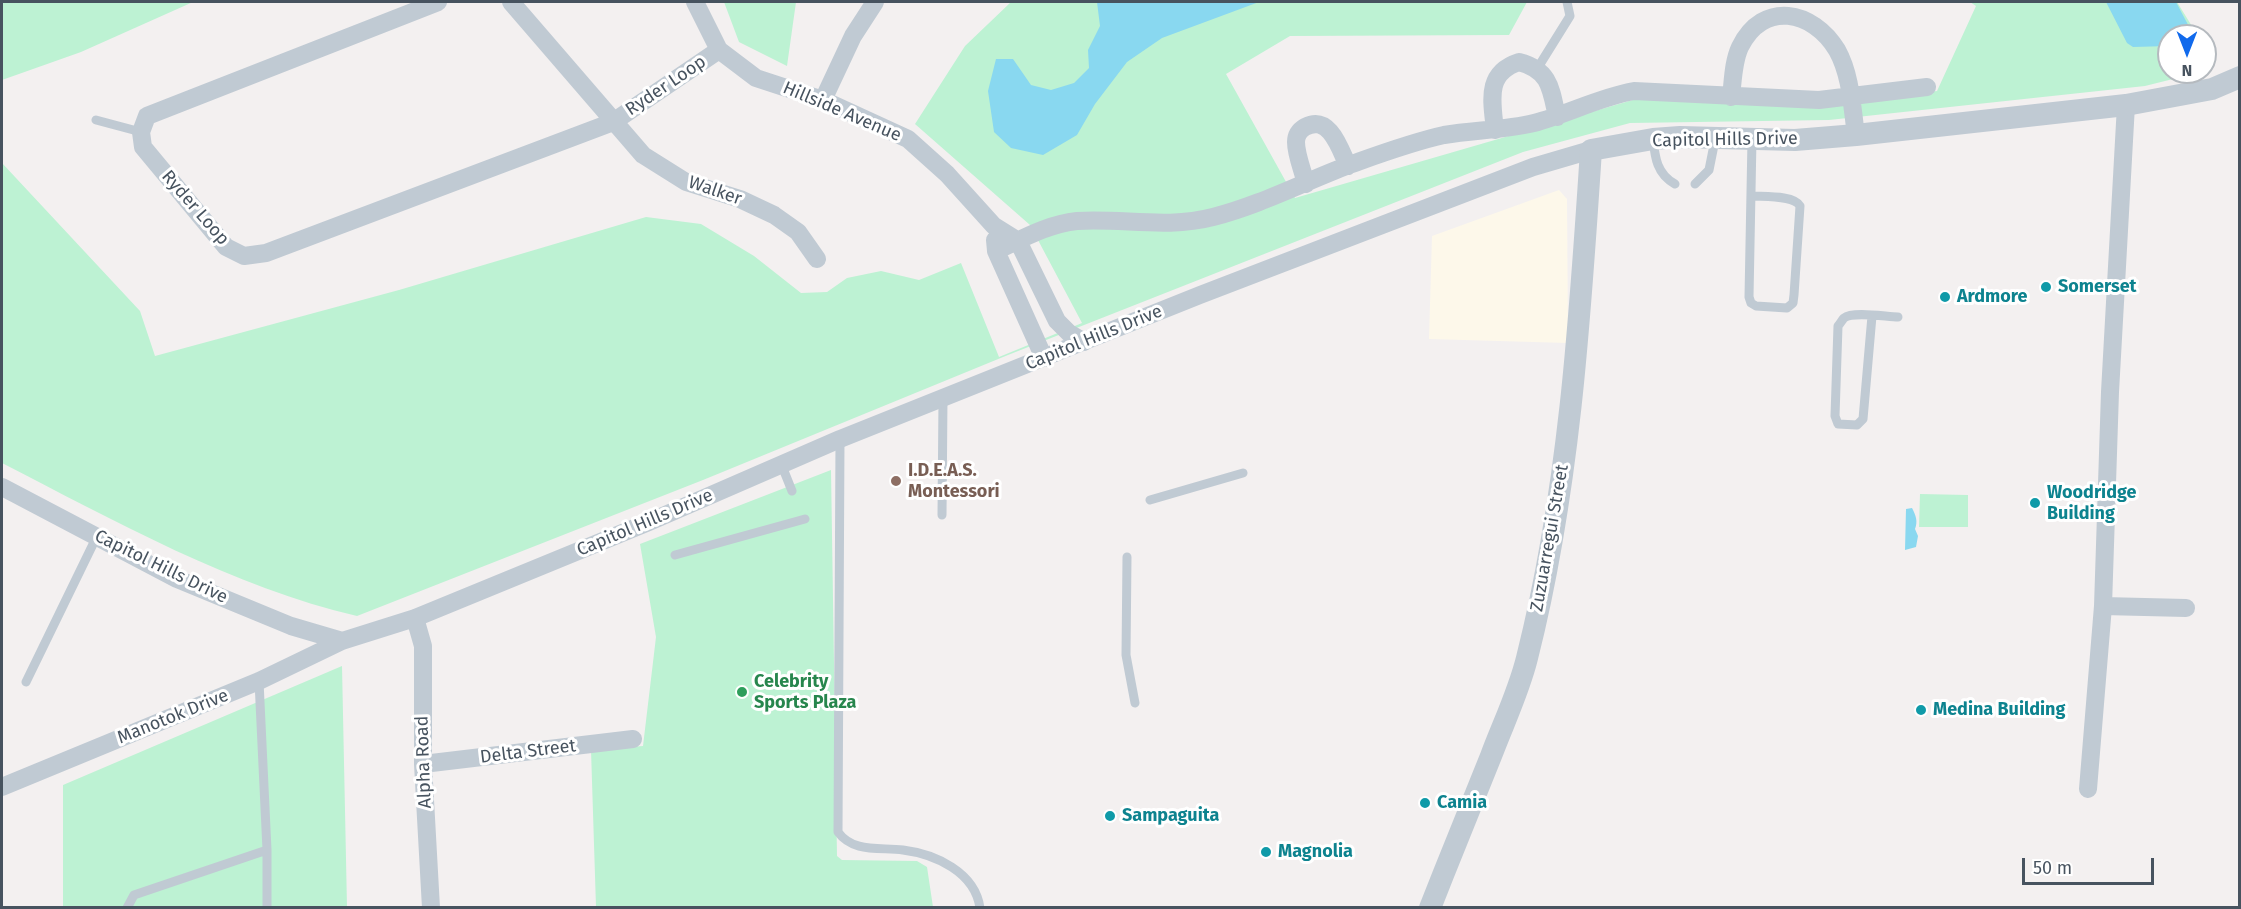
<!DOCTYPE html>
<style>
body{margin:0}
#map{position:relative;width:2241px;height:909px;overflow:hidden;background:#f3f0f0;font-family:"Fira Sans",sans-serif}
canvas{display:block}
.frame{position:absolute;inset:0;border:3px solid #47535f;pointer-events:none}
.north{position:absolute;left:2157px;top:24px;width:60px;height:60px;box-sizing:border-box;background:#fff;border:2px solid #b5babf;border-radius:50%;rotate:180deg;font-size:16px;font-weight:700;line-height:24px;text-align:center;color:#47535f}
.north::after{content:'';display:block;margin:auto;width:21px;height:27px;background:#116aec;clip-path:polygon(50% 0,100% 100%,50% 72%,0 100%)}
.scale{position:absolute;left:2022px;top:858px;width:132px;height:27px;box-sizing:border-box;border:3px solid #47535f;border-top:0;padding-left:8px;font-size:18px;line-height:21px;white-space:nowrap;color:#47535f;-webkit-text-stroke:4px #fff;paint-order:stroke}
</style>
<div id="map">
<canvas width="2241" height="909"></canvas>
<div class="frame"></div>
<div class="north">N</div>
<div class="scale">50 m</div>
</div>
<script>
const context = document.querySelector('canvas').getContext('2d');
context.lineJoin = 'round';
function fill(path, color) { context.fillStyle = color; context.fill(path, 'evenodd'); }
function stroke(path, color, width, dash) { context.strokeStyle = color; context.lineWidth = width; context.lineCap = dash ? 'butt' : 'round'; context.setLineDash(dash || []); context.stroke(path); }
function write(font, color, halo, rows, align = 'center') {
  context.font = font + ' "Fira Sans",sans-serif'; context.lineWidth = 6; context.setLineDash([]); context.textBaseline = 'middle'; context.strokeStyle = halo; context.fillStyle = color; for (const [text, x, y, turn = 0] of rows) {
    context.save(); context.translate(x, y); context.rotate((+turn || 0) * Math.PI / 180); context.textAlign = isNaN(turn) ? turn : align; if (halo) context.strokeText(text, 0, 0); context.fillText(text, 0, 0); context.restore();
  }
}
const commercial = new Path2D(`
 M1559,190L1567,199L1568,343L1429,339L1432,236Z`);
const green = new Path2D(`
 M2,2H193L81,52L2,80Z
 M724,2H796L787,66L739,42Z
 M1011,2H1527L1509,35L1290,36L1226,74L1295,198L1636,99L1796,105L1937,91L1976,6L1970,2H2177L2198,36H2169V72H2201L2145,86L1829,120L1630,123L1523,152L1008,355L703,480L357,616C235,588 113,520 2,463V163L140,311L155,356L399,290L646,217L701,224L754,256L801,293L827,292L847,278L881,271L919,280L961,263L999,357L1082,323L1030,225L915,124L965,46Z
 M831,470L837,856L842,860L917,861L927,867L933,907H596L591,750L643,746L656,637L640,544Z
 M1920,494L1968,495V527H1919Z
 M342,666L347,907L63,908V785Z`);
const water = new Path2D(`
 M1097,2H1259L1162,38L1127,62L1095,104L1077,135L1043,155L1011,148L994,132L988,91L996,59H1013L1031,85L1051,90L1074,83L1089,68L1088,50L1100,26Z
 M2106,2H2176L2194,36H2169V46L2133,47L2127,43Z
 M1912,508C1916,516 1918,521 1915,529L1918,536L1916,547L1905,550L1906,509Z`);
const service = new Path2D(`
 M1537,69L1570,16L1567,2
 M96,120L141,132
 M1653,139C1655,158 1657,174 1675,184
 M1695,184L1709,170L1715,140
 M1751,196C1764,197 1794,195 1800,206L1794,295L1793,303L1787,308L1756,306L1751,303L1749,297L1752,139
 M1872,316L1863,419L1857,425L1838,424L1835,416L1838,326C1840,324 1842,320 1844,318C1853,311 1887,317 1898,317
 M840,439L838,832C853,853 880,847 903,850C935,854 975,872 980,908
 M782,466L792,491
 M1150,500L1243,473
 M942,515L943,398
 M675,555L805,519
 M1127,557L1126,655L1135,703
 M259,681L267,850V908
 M26,682L97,536
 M127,908L134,895L267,850`);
const minor = new Path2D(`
 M438,2L147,116L141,132L143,147L226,247L244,256L266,253L613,122L719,50
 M511,2L643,155L686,182L740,199L774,215L798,232L817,259
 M695,2L719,50L756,78L823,100L908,139L947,174L994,226L1018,241L1057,321L1069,333L1084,342
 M1731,97C1733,81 1733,62 1740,47C1763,0 1813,10 1837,50C1851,75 1852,107 1856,135
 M823,100L853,36L875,2
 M1495,130C1492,101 1485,73 1519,62C1550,70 1551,89 1557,117
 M1306,184C1303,171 1296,155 1296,142C1296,135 1300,130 1305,127C1330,114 1340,149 1348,166
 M995,240L996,251L1044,358
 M996,251C1022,239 1048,224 1077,221C1123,218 1167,229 1213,217C1260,205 1304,182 1349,165C1380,154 1412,142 1444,135C1474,130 1505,130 1534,123C1568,114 1600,97 1634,91L1819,100L1927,87
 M2,487L177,579L291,626L342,641
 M2103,606L2186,608
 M415,618L423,646V764L431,908
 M423,764L633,739
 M2,787L259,681L342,641L415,618L649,522L840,439L1200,295L1533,167L1591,150
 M2088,789L2103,606L2110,392L2126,105`);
const tertiary = new Path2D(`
 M1430,908C1450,857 1471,806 1491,756C1503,724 1519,691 1527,658C1569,492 1580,320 1591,150L1653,139L1680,137L1795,140L1856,135L2126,105L2212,89L2240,77`);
const markers = [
 [2046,287,6,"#0f9aa8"],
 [1945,297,6,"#0f9aa8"],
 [896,481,6,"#8d6e63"],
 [2035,503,6,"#0f9aa8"],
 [742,692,6,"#2e9e5b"],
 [1921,710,6,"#0f9aa8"],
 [1425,803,6,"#0f9aa8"],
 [1110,816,6,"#0f9aa8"],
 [1266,852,6,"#0f9aa8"]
];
const streetNames = [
 ["Ryder Loop",666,86,-34],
 ["Hillside Avenue",842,112,23],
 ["Capitol Hills Drive",1725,140,-1],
 ["Walker",715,191,19],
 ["Ryder Loop",195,208,49],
 ["Capitol Hills Drive",1094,338,-22],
 ["Capitol Hills Drive",645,523,-23],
 ["Zuzuarregui Street",1550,538,-80],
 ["Capitol Hills Drive",161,567,26],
 ["Manotok Drive",173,717,-22],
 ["Delta Street",528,752,-7],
 ["Alpha Road",424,762,-92]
];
const cultureNames = [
 ["Somerset",2058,287],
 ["Ardmore",1957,297],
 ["Woodridge",2047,493],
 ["Building",2047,514],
 ["Medina Building",1933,710],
 ["Camia",1437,803],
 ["Sampaguita",1122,816],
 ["Magnolia",1278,852]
];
const educationNames = [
 ["I.D.E.A.S.",908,471],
 ["Montessori",908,492]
];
const leisureNames = [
 ["Celebrity",754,682],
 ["Sports Plaza",754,703]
];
fill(commercial, '#fdf8ea');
fill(green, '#bdf2d3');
fill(water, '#89d8f0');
stroke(service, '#c0cad3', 9);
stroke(minor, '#c0cad3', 18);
stroke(tertiary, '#c0cad3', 22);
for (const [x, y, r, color] of markers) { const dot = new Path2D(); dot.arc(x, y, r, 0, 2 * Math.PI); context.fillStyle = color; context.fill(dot); stroke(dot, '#fff', 2); }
write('18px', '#47535f', '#fff', streetNames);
write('bold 18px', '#0d838f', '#fff', cultureNames, 'left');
write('bold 18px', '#785e54', '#fff', educationNames, 'left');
write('bold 18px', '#27864d', '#fff', leisureNames, 'left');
</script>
